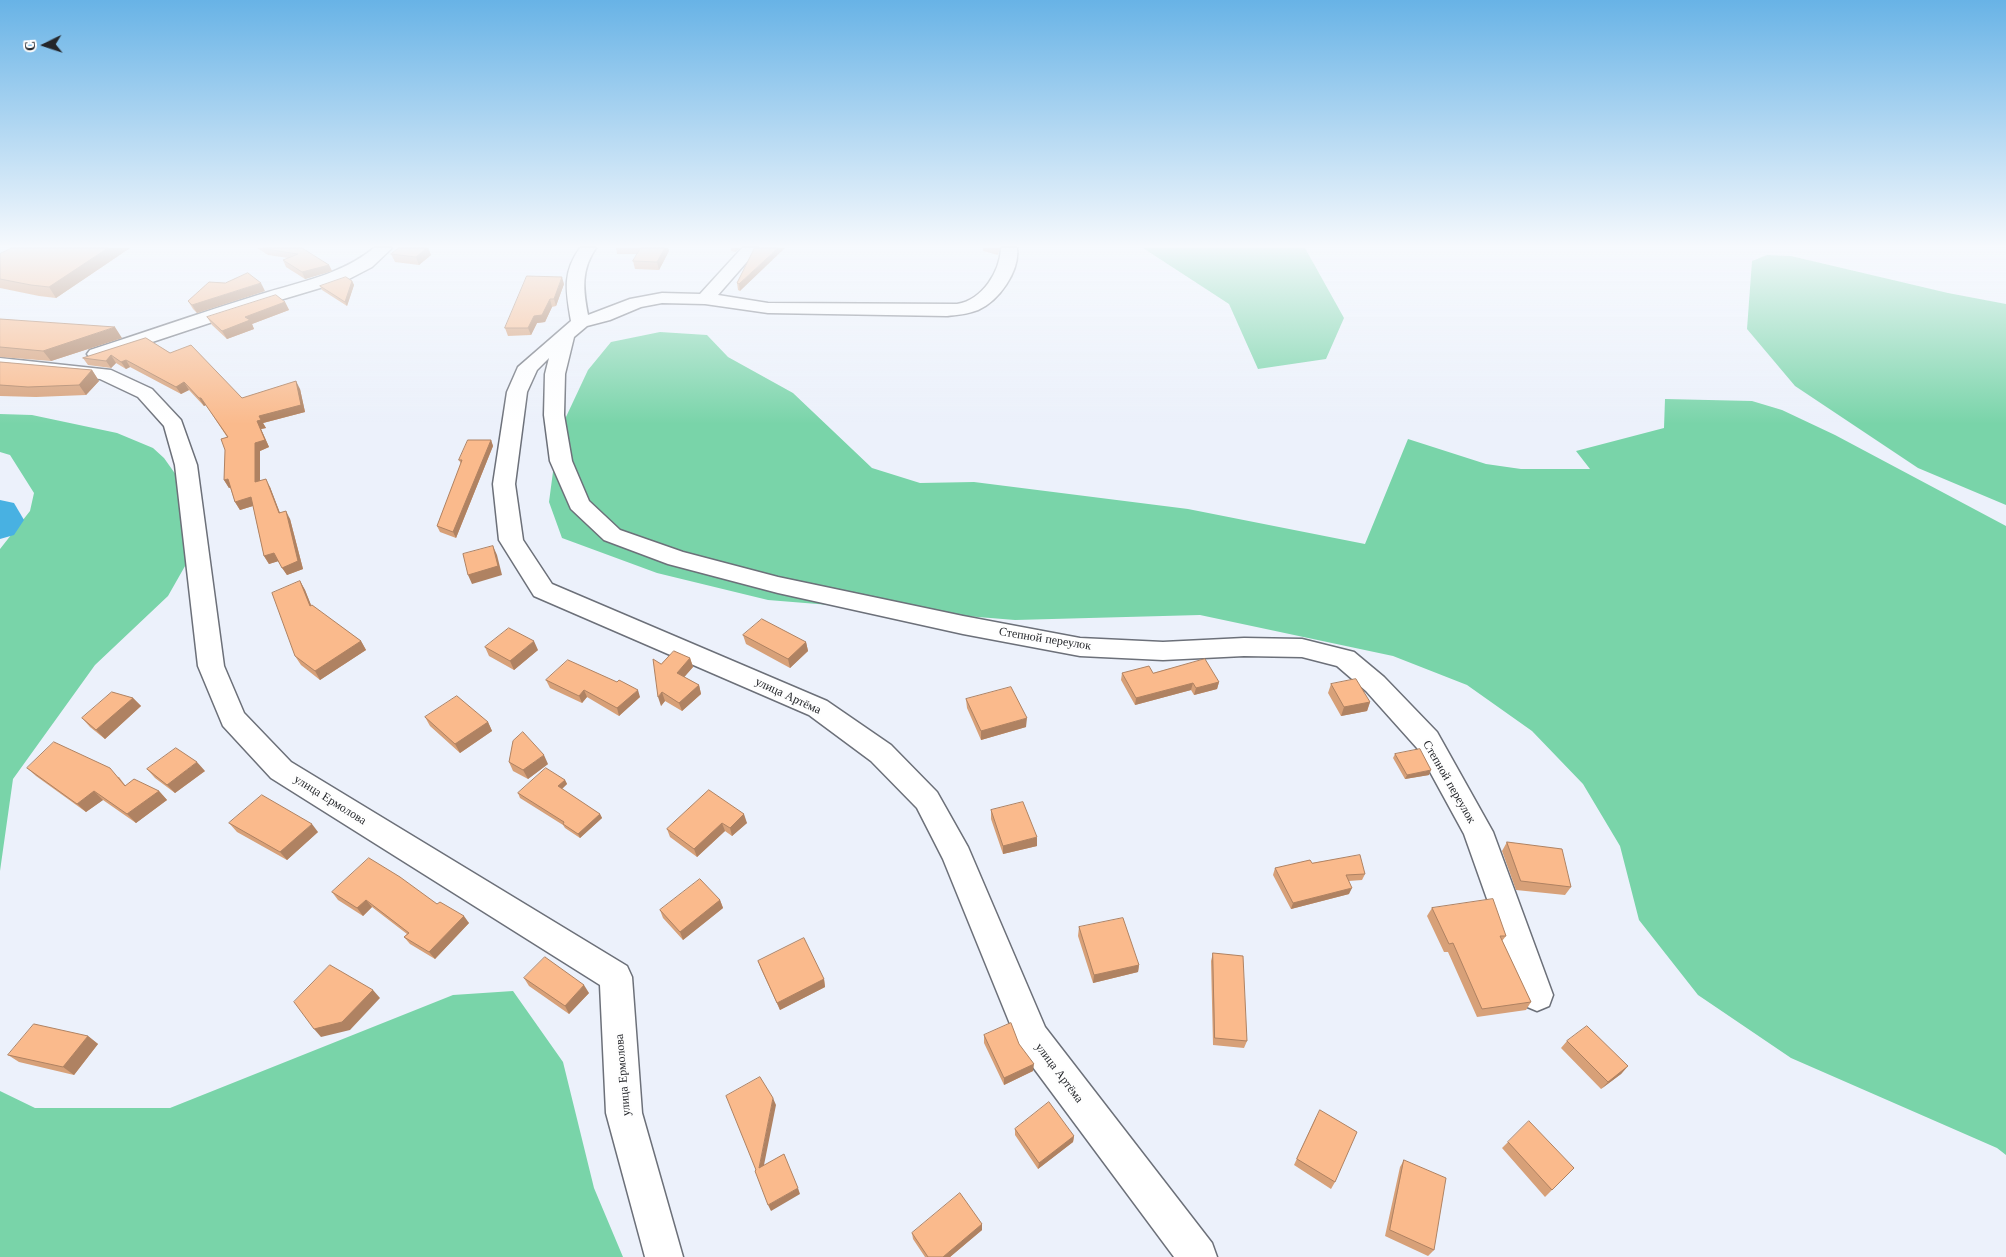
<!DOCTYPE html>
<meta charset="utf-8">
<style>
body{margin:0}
#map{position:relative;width:2006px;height:1257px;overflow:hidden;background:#ecf1fb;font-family:"Libre Baskerville",serif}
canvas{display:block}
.north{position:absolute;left:20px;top:20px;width:50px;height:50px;-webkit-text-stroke:4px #fefefe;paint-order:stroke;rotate:266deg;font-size:14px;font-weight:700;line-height:20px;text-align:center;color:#24262a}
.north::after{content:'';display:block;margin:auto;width:18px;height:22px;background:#24262a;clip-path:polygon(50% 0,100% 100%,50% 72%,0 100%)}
</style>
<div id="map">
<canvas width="2006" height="1257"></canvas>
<div class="north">С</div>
</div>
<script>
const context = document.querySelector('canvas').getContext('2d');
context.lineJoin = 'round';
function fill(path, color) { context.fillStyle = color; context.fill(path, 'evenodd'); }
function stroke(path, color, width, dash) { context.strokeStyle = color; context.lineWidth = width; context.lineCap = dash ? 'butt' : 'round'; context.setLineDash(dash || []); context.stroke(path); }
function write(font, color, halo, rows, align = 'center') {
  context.font = font + ' "Libre Baskerville",serif'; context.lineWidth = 5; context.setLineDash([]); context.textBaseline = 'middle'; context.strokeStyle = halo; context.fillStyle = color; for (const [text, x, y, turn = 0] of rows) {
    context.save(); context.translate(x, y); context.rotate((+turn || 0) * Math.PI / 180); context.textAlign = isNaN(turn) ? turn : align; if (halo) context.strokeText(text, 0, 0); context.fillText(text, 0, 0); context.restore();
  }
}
const green = new Path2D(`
 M1143,248H1305L1344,318L1326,359L1258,369L1229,304Z
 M1767,255L1791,256L1948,293L2006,304V505L1918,468L1795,386L1747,329L1752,261Z
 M660,332L707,335L728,357L793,393L872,468L920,483L974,482L1188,509L1365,544L1408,439L1486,464L1521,469H1590L1576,451L1664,428L1665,399L1752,401L1782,410L1835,435L2006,526V1155L1997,1148L1791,1058L1698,995L1639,920L1620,846L1583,784L1532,731L1467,685L1393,656L1200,615L1015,620L768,600L657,573L562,538L549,502L558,434L588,370L611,342Z
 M0,414L32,415L117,433L153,448L164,458L193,499V552L168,596L95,665L13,779L0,871V549L30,511L34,493L10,455L0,452Z
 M513,991L563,1062L594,1188L623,1257H0V1091L35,1108H170L453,995Z`);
const river = new Path2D(`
 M0,500L14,503L24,520L14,535L0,539Z`);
const minor = new Path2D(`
 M374,248H392L372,267L347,280L270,303L104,358L97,360L90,358L87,354L90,350C146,332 202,312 258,295C299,282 341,275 374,248Z
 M580,248H596C581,270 583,289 588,315L630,299L662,293L700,294L742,248H759L718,295L768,303L957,304C983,300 1000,271 1001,248H1017C1020,271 999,301 978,310C968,314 957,315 947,316L768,313L705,304L662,303L641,307L610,320L587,326L574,337L565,374L564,415L572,461L589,501L620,530L683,552L778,577L963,616L1080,638L1163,642L1244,638L1302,639L1354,652L1384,677L1437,732L1493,832L1553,995L1549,1006L1537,1011L1525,1006L1464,834L1417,748L1366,691L1337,666L1302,657L1244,656L1163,660L1080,656L963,634L778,593L668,564L604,540L571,509L550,461L544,415L545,374L549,358L537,370L527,392L515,484L523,540L552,584L827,701L891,745L937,792L968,847L1045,1027L1212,1243L1217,1257H1174L1021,1051L943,859L917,808L871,761L809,715L534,596L499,540L493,484L507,392L518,367L571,321C566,291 562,273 580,248Z
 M0,358L111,370L152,389L181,420L197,465L224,666L244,713L291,762L627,966L632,977L642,1113L683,1257H645L606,1113L600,985L271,778L223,726L198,666L175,465L164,426L138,397L100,379L0,370Z`);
const wall = new Path2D(`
 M130,248L56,298L39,296L0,288V254Z
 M257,248H302L329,265L332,271L305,279L286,267L283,260L288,258L268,255Z
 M399,248H428L431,255L419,265L395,262L391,254Z
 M616,248H668L669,251L659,270L635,269L633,261L638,254H617Z
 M731,248H740L735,252L731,251Z
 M755,248L740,291L738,290L737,283Z
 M983,248H1000L998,255L983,251Z
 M352,281L354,285L347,306L322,290L320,286Z
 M564,284L556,306L552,307L545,322L537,323L531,335L508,336L505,328Z
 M265,291L197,313L193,309L188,301Z
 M285,302L289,310L252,324L254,329L227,339L212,325L207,317Z
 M0,319L122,338L51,361L0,357Z
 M146,338L242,398L300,389L305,412L263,423L266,428L261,429L269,447L260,451V481L270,487L280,513L290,519L303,569L287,575L278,561L269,564L264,556L253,506L240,510L235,502L230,487L229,488L224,480L227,437L206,405L204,406L189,390L181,394L130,367L126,369L116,363L111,368L88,365L83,358Z
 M0,362L92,370L99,381L86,395L36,397L0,396Z
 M491,440L493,446L456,538L440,532L437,526L461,464L459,460Z
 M300,581L305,590L311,605L361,641L366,650L320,680L301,665L295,656Z
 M743,635L806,642L808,651L790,668L746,644Z
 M485,647L538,650L514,670L489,656Z
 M690,658L693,667L684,677L699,685L701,694L682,711L665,701L661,706V664Z
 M1122,673H1153L1219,682L1217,689L1194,695L1191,690L1135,705L1121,680Z
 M546,680L617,682L640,697L619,716L587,697L582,703L550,688Z
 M1331,684L1370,702L1367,711L1341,716L1328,693Z
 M133,698L141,706L105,739L90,727L82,718Z
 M966,699L1026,727L981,740L967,708Z
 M425,717L488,722L492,731L460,753L430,726Z
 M1395,754L1429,775L1405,779L1393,758Z
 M509,762L548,764L528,779L513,771Z
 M27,768L119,777L125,785L159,791L167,800L136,823L103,800L86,812L36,776Z
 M147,769L205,771L175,793L155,778Z
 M565,780L567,784L561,789L600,814L602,818L580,838L565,828L563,825L520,798L518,793Z
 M709,790L747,823L732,836L725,831L697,857L670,837L667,829Z
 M991,810L1037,846L1003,854L991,819Z
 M229,823L318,832L287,860L237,832Z
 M1507,842L1571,887L1565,895L1516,890L1502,851Z
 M1312,863L1365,874L1362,880L1349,881V894L1291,909L1273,875L1275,868Z
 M332,892L437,904L469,923L435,959L410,944L404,937L407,934L372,907L363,916L338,900Z
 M720,900L723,908L683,940L663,918L660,910Z
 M1432,908L1506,936L1502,941L1531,1002L1526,1010L1477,1017L1448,952H1444L1427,916Z
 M1079,927L1139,965L1138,972L1093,983L1078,936Z
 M1213,953L1247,1041L1244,1048L1213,1045L1211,961Z
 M758,961L824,979L825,987L780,1010L761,969Z
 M524,978L589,993L569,1014L529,986Z
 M984,1035L1019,1044L1033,1071L1004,1085L984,1043Z
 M88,1036L98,1044L74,1075L19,1062L8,1055Z
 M1567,1041L1628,1066L1621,1074L1601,1089L1561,1048Z
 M1316,1117L1335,1182L1331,1189L1294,1165Z
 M1015,1129L1074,1136L1073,1142L1038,1169L1015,1135Z
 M1508,1142L1574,1168L1545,1197L1502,1148Z
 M1404,1160L1434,1250L1428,1256L1385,1236L1400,1167Z
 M982,1224V1230L950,1257H925L913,1239L912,1233Z`);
const shadedWall = new Path2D(`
 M108,248H130L56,298L49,287Z
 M427,248H428L431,255L419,265L416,257Z
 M665,248H668L669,251L659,270L657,262Z
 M735,248H740L735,252Z
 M778,248H785L740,291L739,284Z
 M329,265L332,271L305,279L302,272Z
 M562,277L564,284L556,306L554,299Z
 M352,281L354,285L347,306L345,302Z
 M261,283L265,291L197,313L192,305Z
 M550,299L552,307L545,322L537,323L531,335L528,328L534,316Z
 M285,302L289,310L252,324L254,329L227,339L222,331L245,317Z
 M115,327L122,338L51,361L43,351Z
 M111,355L116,363L111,368L106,361Z
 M126,360L130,367L126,369L121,362Z
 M92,370L99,381L86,395L79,385Z
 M296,381L300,389L305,412L263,423L266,428L261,429L269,447L260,451V490L255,482V443L257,421L259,416Z
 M184,382L189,390L181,394L176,387Z
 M199,398H201L206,405L204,406Z
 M491,440L493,446L456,538L453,532Z
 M228,479L233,487L229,488L224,480Z
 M266,479L270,487L283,521L279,513Z
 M251,497L256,505L240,510L235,502Z
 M286,511L290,519L303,569L287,575L282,568Z
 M493,546L497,555L502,575L472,584L468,575Z
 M274,553L279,561L269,564L264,556Z
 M300,581L305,590L315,615L310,606Z
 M361,641L366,650L320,680L315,671Z
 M534,641L538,650L514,670L510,661Z
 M806,642L808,651L790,668L788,659Z
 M690,658L693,667L680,682L677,673Z
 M1219,682L1217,689L1194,695L1196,688Z
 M1193,683L1191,690L1135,705L1136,698Z
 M699,685L701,694L682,711L679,703Z
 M584,690L587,697L582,703L579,696Z
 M638,690L640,697L619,716L617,708Z
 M662,692L665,701L661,706L658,697Z
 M133,698L141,706L105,739L96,730Z
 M1370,702L1367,711L1341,716L1344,707Z
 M1027,718L1026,727L981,740V731Z
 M488,722L492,731L460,753L455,744Z
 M544,755L548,764L528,779L523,770Z
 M197,762L205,771L175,793L167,785Z
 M1431,770L1429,775L1405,779L1407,775Z
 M565,780L567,784L560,791L558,786Z
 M94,791L103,800L86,812L77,804Z
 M159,791L167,800L136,823L127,814Z
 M600,814L602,818L580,838L578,834Z
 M744,814L747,823L732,836L730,828Z
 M722,823L725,831L697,857L694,849Z
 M312,824L318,832L287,860L280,852Z
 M1037,837V846L1003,854V846Z
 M1352,888L1349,894L1291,909L1293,903Z
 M366,900L372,907L363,916L357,908Z
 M720,900L723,908L683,940L680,932Z
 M464,916L469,923L435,959L429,952Z
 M1139,965L1138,972L1093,983L1094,975Z
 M824,979L825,987L780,1010L777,1003Z
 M584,985L589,993L569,1014L565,1006Z
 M373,990L380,998L350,1030L321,1037L314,1029Z
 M88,1036L98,1044L74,1075L63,1067Z
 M1034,1064L1033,1071L1004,1085V1078Z
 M1628,1066L1621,1074L1601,1089L1608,1082Z
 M773,1098L776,1105L762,1175L759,1168Z
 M1074,1136L1073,1142L1038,1169L1039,1163Z
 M798,1188L800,1194L771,1211L768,1205Z
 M982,1224V1230L950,1257H943Z`);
const building = new Path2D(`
 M12,248H108L49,287L31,285L0,279V254Z
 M264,248H302L329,265L302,272L283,260L298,254L265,249Z
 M399,248H427L416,257L391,254Z
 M641,248H665L657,262L633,261Z
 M755,248H778L739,284L737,283L753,251Z
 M248,273L261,283L192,305L188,301L209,282L225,283Z
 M527,276L562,277L554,299H550L542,315L534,316L528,328H505Z
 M346,277L352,281L345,302L320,286Z
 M276,295L285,302L245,317L250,320L222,331L207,317Z
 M0,319L115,327L43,351L0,347Z
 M146,338L170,353L191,345L242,398L296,381L301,405L259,416L261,420L257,421L265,440L255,443V482L266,479L279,513L286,511L298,561L282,568L274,553L264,556L251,497L235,502L228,479L224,480L225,450L221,439L228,437L201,398H199L184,382L176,387L126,360L121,362L111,355L106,361L83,358Z
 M0,362L92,370L79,385L28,387L0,385Z
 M468,440H491L453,532L437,526L462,460H459Z
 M493,546L498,566L468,575L463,554Z
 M300,581L310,606L312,605L361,641L315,671L295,656L272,593Z
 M762,619L806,642L788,659L743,635Z
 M509,628L534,641L510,661L485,647Z
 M674,651L690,658L677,673L699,685L679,703L662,692L658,697L653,659L661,664Z
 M1205,659L1219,682L1196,688L1193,683L1136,698L1122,673L1149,666L1153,673Z
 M568,660L617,682L619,680L638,690L617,708L584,690L579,696L546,680Z
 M1356,679L1370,702L1344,707L1331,684Z
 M1011,687L1027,718L981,731L966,699Z
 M112,692L133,698L96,730L82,718Z
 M457,696L488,722L455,744L425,717Z
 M523,732L544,755L523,770L509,762L513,741Z
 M54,742L110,768L125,786L134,779L159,791L127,814L94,791L77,804L27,768Z
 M176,748L197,762L167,785L147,769Z
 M1420,749L1431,770L1407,775L1395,754Z
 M546,768L565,780L558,786L600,814L578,834L563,824L564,822L518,793Z
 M709,790L744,814L730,828L722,823L694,849L667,829Z
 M262,795L312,824L280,852L229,823Z
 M1023,802L1037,837L1003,846L991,810Z
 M1507,842L1562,849L1571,887L1521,881Z
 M1360,855L1365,874L1346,875L1352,888L1293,903L1275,868L1310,860L1312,863Z
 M369,858L400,877L437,904L440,902L464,916L429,952L404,937L409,933L366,900L357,908L332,892Z
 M700,879L720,900L680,932L660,910Z
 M1493,899L1506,936H1500L1531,1002L1482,1009L1453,943L1449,944L1432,908Z
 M1123,918L1139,965L1094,975L1079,927Z
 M804,938L824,979L777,1003L758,961Z
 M1213,953L1243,956L1247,1041L1215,1038Z
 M545,957L584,985L565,1006L524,978Z
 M330,965L373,990L342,1022L314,1029L294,1002Z
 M1011,1023L1019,1044L1034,1064L1004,1078L984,1035Z
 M34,1024L88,1036L63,1067L8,1055Z
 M1587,1026L1628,1066L1608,1082L1567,1041Z
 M760,1077L773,1098L759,1168L784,1154L798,1188L768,1205L755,1171L756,1170L726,1096Z
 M1049,1102L1074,1136L1039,1163L1015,1129Z
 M1320,1110L1357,1132L1335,1182L1297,1159Z
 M1529,1121L1574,1168L1552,1190L1508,1142Z
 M1404,1160L1446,1178L1434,1250L1390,1230Z
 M960,1193L982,1224L943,1257H928L912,1233Z`);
const streetNames = [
 ["Степной переулок",1045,639,9],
 ["улица Артёма",788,696,25],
 ["Степной переулок",1449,782,60],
 ["улица Ермолова",330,800,32],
 ["улица Артёма",1059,1073,53],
 ["улица Ермолова",623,1075,-95]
];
fill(green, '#79d4a9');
fill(river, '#48b1e2');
stroke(minor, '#6c7079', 3);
fill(minor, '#fff');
fill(wall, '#d7a078');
fill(shadedWall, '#af8262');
fill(building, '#faba8c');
stroke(building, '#af8262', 1);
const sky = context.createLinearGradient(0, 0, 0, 424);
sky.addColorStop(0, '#68b3e6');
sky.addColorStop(0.58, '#f6f9fd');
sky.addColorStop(1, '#f6f9fd00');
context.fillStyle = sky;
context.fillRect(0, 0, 2006, 424);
write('12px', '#24262a', '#fefefe', streetNames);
</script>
